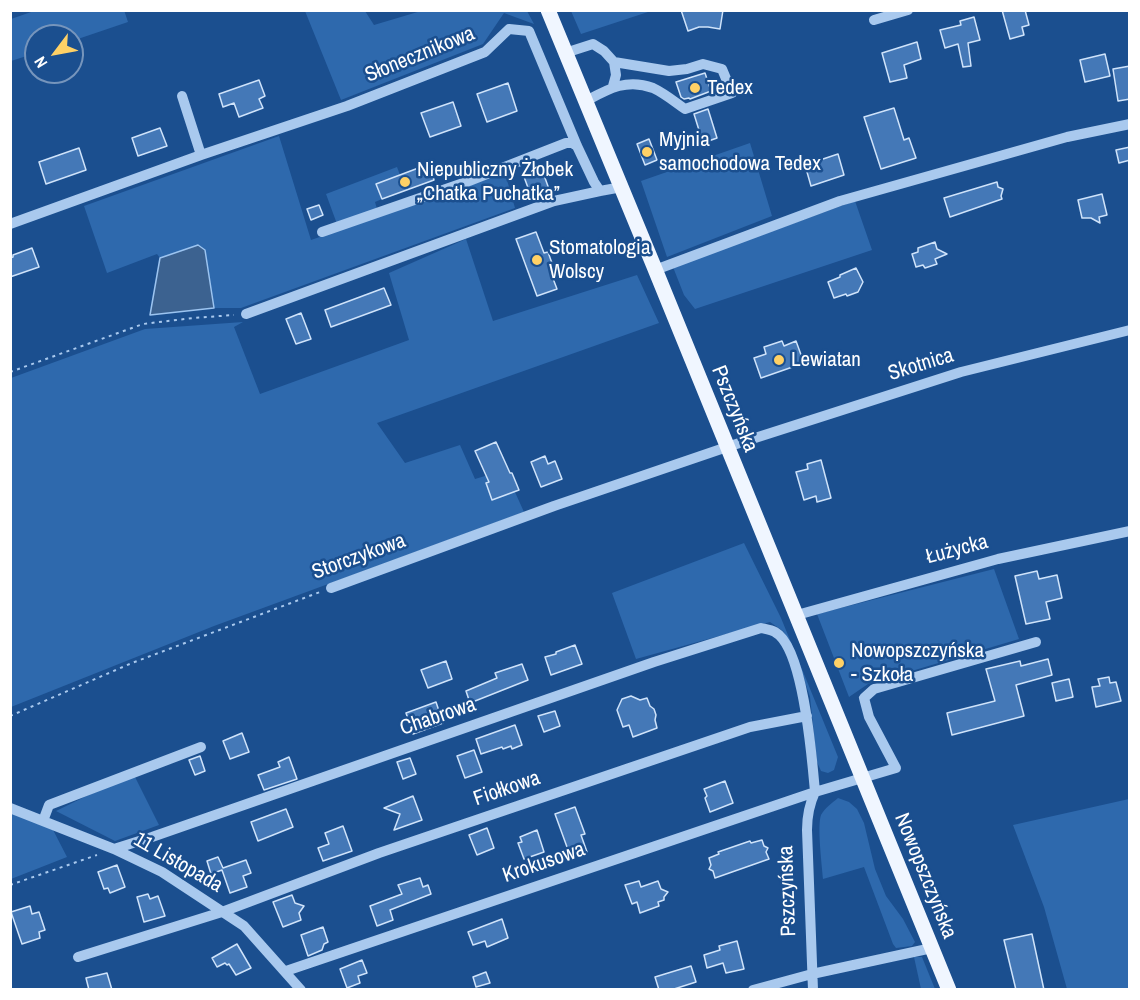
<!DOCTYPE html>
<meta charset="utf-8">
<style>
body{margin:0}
#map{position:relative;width:1140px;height:1000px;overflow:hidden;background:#1b4f8f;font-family:"Archivo Narrow",sans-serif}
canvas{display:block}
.frame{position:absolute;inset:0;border:12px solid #fff;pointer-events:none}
.north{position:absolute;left:24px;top:24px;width:60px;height:60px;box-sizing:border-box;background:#1b4f8f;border:2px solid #7695bc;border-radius:50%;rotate:238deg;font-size:16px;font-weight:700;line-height:24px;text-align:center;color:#fff}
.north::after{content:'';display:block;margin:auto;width:21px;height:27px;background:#ffd166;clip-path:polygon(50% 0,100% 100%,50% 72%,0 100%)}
</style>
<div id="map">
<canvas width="1140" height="1000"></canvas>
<div class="frame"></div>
<div class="north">N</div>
</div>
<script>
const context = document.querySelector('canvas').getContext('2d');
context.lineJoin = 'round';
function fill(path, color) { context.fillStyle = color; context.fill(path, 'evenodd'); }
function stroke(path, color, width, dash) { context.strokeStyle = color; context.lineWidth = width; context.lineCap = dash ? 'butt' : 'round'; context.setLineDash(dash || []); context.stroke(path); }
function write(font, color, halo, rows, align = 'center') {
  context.font = font + ' "Archivo Narrow",sans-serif'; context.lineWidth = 5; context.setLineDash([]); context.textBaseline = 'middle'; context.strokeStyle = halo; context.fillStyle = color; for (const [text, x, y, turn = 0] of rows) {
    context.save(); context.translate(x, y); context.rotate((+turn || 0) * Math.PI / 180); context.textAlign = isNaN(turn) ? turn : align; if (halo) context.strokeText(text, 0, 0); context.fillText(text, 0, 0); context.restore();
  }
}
const green = new Path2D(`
 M124,10L128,22L72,41V36H36V53L11,61V19L34,11Z
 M305,11H365L374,25L421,11H527L534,24L504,13L483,44L341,100Z
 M571,11H651L581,34Z
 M279,136L311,240L505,173L515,208L241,308H214L205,250L198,245L160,258L157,254L107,273L84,206Z
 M750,143L772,216L667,257L641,181Z
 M397,167L400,175L376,184L382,199L375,202L377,209L337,224L326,194Z
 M855,201L872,250L695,309L684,295L673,267Z
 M466,239L493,321L637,275L659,323L377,423L405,463L460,445L475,479L505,470L524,512L214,626L11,707V378L145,329L243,322L234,327L260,394L409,340L389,273Z
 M744,543L781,618L838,757L834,770L828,773L821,771L817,762L810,697L802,673L792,647L783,631L770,622L636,659L612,593Z
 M994,569L1019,639L868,684L849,697L817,614Z
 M133,773L159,825L115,841L56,811Z
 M838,798L849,802L857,809L864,823L875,869L886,896L903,919L915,942L912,946L896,948L893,944L864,867L823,879C822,865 817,826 821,815C825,808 832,803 838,798Z
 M1129,799V989H1067L1044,907L1013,825Z
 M10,809L50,824L67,857L11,879Z
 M922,957L935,989H921L914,957Z`);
const water = new Path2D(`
 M198,245L205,250L214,308L150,315L160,258Z`);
const building = new Path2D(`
 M681,10H723L720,29L708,27H699L688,31Z
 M1002,10H1025L1029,25L1022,27L1024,35L1010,39Z
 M974,17L980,40L968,43L971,66L963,67L958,44L945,48L940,30L961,25L960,21Z
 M917,42L921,59L904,65L907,78L890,82L882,53Z
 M1105,54L1110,76L1085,82L1080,60Z
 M1130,66V99L1118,101L1113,69Z
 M705,73L711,91L690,99L689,98L684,99L681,97L676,82Z
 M259,80L265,96L259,99L263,108L239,117L234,103L223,107L219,94Z
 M508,83L517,111L487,122L477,94Z
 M453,102L461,126L430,137L421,113Z
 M894,108L904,140L909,138L916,158L881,169L864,117Z
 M708,109L717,138L703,143L694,114Z
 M160,128L167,146L138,156L132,138Z
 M649,139L657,160L645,165L637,144Z
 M1130,147V160L1119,163L1116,150Z
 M79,148L86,170L46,184L39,162Z
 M838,154L844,175L811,186L805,165Z
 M429,164L434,180L382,199L376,184Z
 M541,167L549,189L531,196L523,174Z
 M997,182L998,187L1003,189L1001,196L1002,199L950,217L944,198Z
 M1102,194L1107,215L1099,217L1100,223L1091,218H1082L1078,200Z
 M319,205L323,215L311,220L307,209Z
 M536,232L544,253L548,252L553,266L549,268L557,289L537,296L516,239Z
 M935,242L937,249L947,254L935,259L937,264L925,268L923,265L916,267L912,254L918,252V248Z
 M32,248L39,267L10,277V258L13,257V255Z
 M856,268L863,282L858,292L847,296L846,294L834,298L828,282L840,277V275Z
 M384,288L391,305L331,327L325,310Z
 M301,313L311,339L296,344L286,319Z
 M782,341L784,346L796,341L804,363L761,378L754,358L766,354L764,347Z
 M496,442L510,473H512L519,490L492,500L486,483L489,482L475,451Z
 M545,456L548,464L555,461L562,479L541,487L531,462Z
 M821,460L831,498L817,502L816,496L804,500L796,472L808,469L807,464Z
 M1037,571L1039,579L1057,575L1062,598L1046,602L1050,619L1026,624L1015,576Z
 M575,645L582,664L551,675L545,657L556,654V652Z
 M1048,659L1052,675L1016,685L1024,716L952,735L947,713L995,701L986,669L1020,661L1021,666Z
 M446,661L452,679L428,688L421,670Z
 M522,664L528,680L470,703L466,691L497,678L495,673Z
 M1109,677L1110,683L1116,682L1121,701L1096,707L1092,687L1100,686L1098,679Z
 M1069,679L1073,697L1056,701L1052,683Z
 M631,696L640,700L647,698L650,706L654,709L656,715L655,720L657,728L633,737L629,725L623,727L617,710L622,699Z
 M436,702L443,723L413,734L406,713Z
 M555,711L560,726L544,732L538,716Z
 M515,725L522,745L512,749L511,746L503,749L502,747L481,754L476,739Z
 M242,733L249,752L230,759L223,741Z
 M474,750L482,772L465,778L457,756Z
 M200,756L205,771L195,775L189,760Z
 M289,757L297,779L264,790L258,775L280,767L278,762Z
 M410,758L416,774L403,779L397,762Z
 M725,781L733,803L710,812L705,798L707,796L704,789Z
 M413,796L422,820L394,830L400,814L384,808Z
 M575,807L585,834L581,835L587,852L571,858L555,814Z
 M286,809L293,827L258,841L251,822Z
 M343,826L352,851L323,861L318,848L329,844L325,833Z
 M487,828L494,848L477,855L469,835Z
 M537,830L544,852L524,859L518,843L522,842L520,837Z
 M762,840L764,846L768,848L766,852L769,859L715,878L713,871L709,869L711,865L709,858L719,854L718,852L750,841L751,843Z
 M218,857L223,868L246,860L251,873L243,876L247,887L230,893L222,870L211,874L207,861Z
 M117,865L125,887L110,893L108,888L104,889L98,872Z
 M420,878L423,887L428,885L431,894L390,910L393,920L377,926L370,906L402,894L398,885Z
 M639,881L641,887L658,881L661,889L668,892L664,897V900L658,902L659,906L640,913L637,902L632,904L625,885Z
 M148,894L150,899L158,896L165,916L144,922L137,897Z
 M292,895L295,903L304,906L299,913L301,920L283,927L273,902Z
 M30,906L32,914L39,912L45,930L39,932L40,938L22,944L11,912Z
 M502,919L508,938L487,947L485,941L473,945L468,932Z
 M323,927L328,942L324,944L322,950L308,956L301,935Z
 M1032,934L1044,990H1016L1004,940Z
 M737,941L744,969L726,973L723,963L707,968L704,955L720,950L719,946Z
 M237,944L251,968L236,975L229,964L227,965L225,963L217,967L212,958Z
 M362,960L367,973L358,976L360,983L347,988L340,969Z
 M691,966L696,982L671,990H659L655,977Z
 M486,972L490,983L476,987L473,977Z
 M107,973L112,990H89L86,978Z`);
const path = new Path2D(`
 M10,372L143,324L193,318L234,315
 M10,716L132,663L320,592
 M10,885L97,855`);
const minor = new Path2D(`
 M874,20L908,10
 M565,53L593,44L604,51L614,62L669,71L687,69L703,64L722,69L732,93L685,109C675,102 664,93 653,88C627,78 608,89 586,101
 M613,86L616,75L614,62
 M182,96L201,155
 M10,224L201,155L347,106L485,52L509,29L529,31L577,146L594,182L600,191L622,187
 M322,232L469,181L566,143H572L577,146
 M655,270L840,201L1067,137L1130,124
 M246,314L554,201L600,191
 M331,588L554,506L727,447L961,372L1130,330
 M797,615L998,559L1130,531
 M10,808L114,849L162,872L244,926L301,990
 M43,821L49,805L201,747
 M114,849L152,837L654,662L761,628C765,629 771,630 775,632C804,648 812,759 815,792L286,971
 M78,957L222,912L379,853L750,727L807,716
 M753,990L812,974L932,948
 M813,990L807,830C807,815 809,805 815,792L896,768L869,717L864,698L874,689L1036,642`);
const major = new Path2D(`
 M548,10C683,336 817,662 949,990`);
const markers = [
 [695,88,6,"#ffd166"],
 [647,152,6,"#ffd166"],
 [405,182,6,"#ffd166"],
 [537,260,6,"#ffd166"],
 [779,360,6,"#ffd166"],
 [839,663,6,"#ffd166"]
];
const streetNames = [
 ["Słonecznikowa",420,55,-22],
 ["Skotnica",921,365,-17],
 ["Pszczyńska",734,409,68],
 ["Łużycka",957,550,-15],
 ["Storczykowa",359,557,-20],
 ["Chabrowa",438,717,-19],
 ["Fiołkowa",507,789,-19],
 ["11 Listopada",178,863,30],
 ["Krokusowa",544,863,-19],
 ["Nowopszczyńska",925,876,68],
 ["Pszczyńska",788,891,-92]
];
const poiNames = [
 ["Tedex",707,88],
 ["Myjnia",659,140],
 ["samochodowa Tedex",659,164],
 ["Niepubliczny Żłobek",417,170],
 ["„Chatka Puchatka”",417,194],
 ["Stomatologia",549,248],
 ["Wolscy",549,272],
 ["Lewiatan",791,360],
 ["Nowopszczyńska",851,651],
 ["- Szkoła",851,675]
];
fill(green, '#2e69ad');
fill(water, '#3c6290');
stroke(water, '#9cc4f0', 1.5);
fill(building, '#4478b7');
stroke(building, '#cfe3fa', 1.5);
stroke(path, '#a9c9ee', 2, [3, 4.5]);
stroke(minor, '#a9c9ee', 10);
stroke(major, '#f0f6ff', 15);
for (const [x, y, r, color] of markers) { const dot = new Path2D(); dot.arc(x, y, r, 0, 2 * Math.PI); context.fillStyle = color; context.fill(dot); stroke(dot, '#1b4f8f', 2); }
write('21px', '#fff', '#1b4f8f', streetNames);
write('21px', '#fff', '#1b4f8f', poiNames, 'left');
</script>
